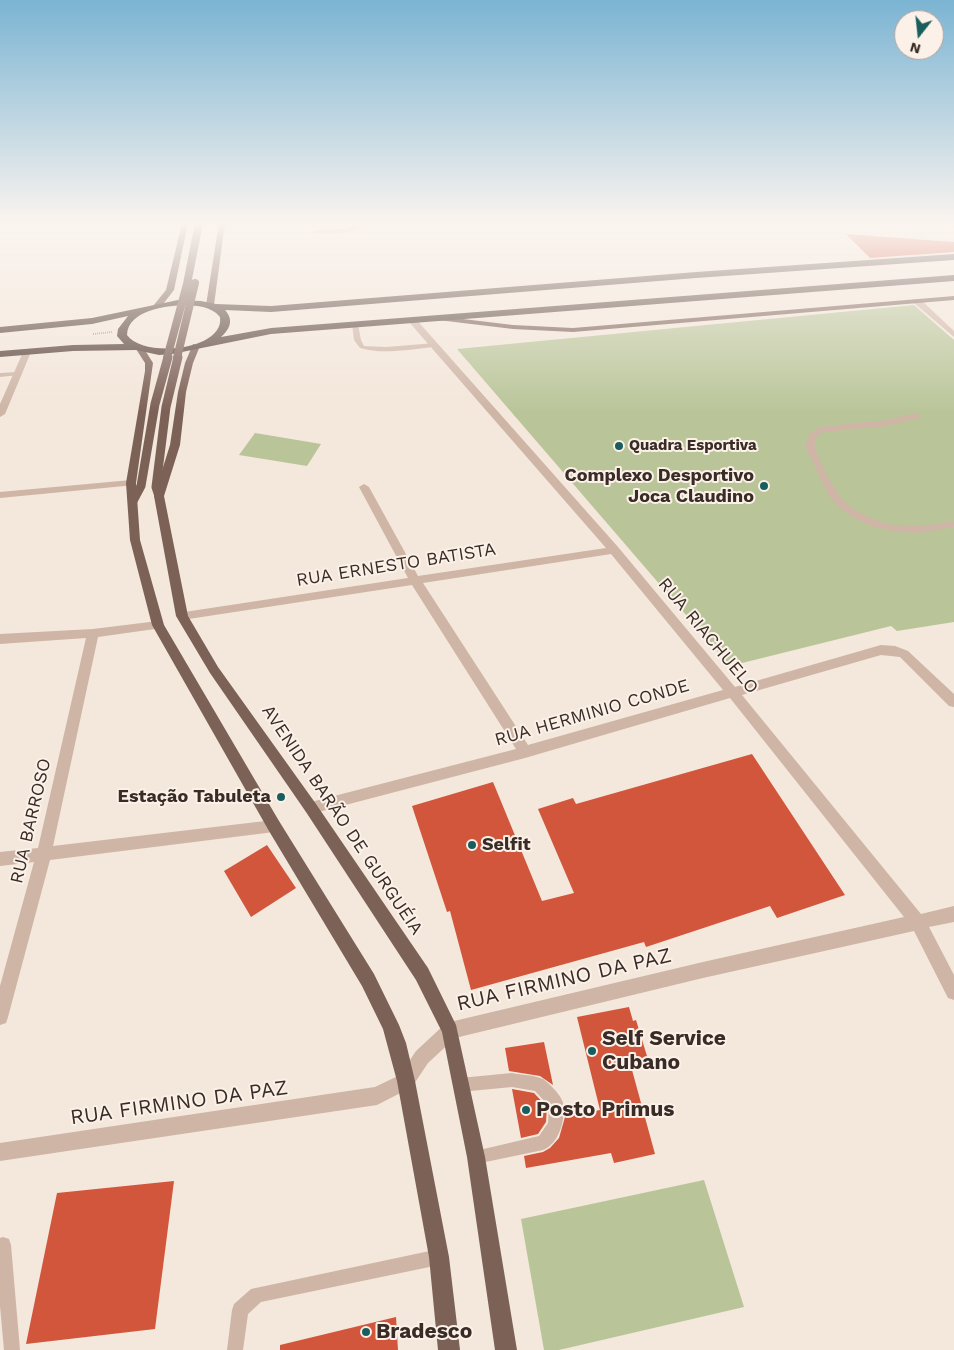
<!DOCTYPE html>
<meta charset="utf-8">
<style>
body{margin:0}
#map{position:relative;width:954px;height:1350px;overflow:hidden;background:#f4e7db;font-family:"Work Sans",sans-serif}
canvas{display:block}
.north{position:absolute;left:894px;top:10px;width:50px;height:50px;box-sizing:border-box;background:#fbf1e8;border:1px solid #ada29b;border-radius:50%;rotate:196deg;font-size:14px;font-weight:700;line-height:20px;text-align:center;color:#392c27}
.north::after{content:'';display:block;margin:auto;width:18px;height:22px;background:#195e5e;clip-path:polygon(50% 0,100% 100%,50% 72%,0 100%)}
</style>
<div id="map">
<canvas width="954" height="1350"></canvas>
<div class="north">N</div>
</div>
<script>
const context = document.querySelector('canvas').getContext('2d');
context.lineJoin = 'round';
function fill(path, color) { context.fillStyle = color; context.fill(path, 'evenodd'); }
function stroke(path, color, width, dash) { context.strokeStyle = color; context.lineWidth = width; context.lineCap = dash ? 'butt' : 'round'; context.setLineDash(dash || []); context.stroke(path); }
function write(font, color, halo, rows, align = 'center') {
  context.font = font + ' "Work Sans",sans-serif'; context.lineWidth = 4; context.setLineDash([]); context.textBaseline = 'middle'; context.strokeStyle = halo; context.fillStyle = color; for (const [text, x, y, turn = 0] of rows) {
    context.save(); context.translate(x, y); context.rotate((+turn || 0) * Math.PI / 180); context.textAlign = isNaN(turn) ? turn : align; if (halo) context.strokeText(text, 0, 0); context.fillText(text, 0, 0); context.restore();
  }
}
const green = new Path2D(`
 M914,305L954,340V622L897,631L891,626L730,666L457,349Z
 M255,433L321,444L307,466L239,455Z
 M704,1180L744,1307L559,1350H544L521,1219Z`);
const building = new Path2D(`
 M846,234L954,242V252L870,258Z
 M752,754L845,895L777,918L770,906L646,947L644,942L471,990L450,911L447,912L412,806L493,782L542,901L574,893L538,809L573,798L576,804Z
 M267,845L296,888L251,917L224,871Z
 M629,1007L633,1021L636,1020L650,1066L632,1070L655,1154L614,1163L611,1153L526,1168L524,1156L543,1152L550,1148L559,1138L565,1117L600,1110L577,1017Z
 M544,1042L553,1085L540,1076L509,1071L505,1048Z
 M512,1089L534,1093L547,1107L546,1122L538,1134L521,1138Z
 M174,1181L155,1329L26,1344L57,1193Z
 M396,1317L398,1350H280V1345Z`);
const path = new Path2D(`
 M93,334L112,332`);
const lane = new Path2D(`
 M359,223H365C352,236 332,233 315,234L312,232L315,230L346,229Z
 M355,322L358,324L361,340L364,346L386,347L435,343L438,345L435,347C411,349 383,355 360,348L354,340L352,324Z
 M17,372L19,373V375L0,377V373Z
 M512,1073C521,1075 535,1075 543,1079C549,1083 562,1096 563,1103C566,1119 559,1144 543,1150L476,1164L471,1162L469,1157L471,1152L539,1136L548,1123L549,1106L535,1091L512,1087L460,1092L455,1090L453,1085L455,1080L460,1078Z
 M3,1237L9,1239L11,1245L20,1350H4L0,1306V1238Z
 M439,1249L445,1251L447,1257L445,1263L439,1265L261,1302L248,1314L243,1350H227L232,1310L234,1304L251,1289Z`);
const street = new Path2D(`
 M914,299H920L954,331V337L914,303Z
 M409,318H415L618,547L735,687L881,645L895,646L908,651L954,694V707L949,706L900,657L881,655L742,695L921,914L954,906V922L929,927L954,975V1000L948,998L914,931L703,978L455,1038L428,1063L412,1087L377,1105L0,1161V1143L375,1087L400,1075L416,1051L444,1025L450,1022L703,962L904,917L730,698L525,758L311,814L306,812L304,808L306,804L311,802L516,749L412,585L182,620L176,616L178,613L408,578L359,487L364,484L369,487L418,576L606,548L409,322ZM611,554L723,690L528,745L423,583Z
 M24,350L31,352L5,414L0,417V404Z
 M916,413L921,416L919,418L887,426L824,432C819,434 815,437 815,443C814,454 836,493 844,501C853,510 869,518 881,522C905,530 930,525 954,521V527L919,533L897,532L871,526L851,516L837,506L828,494L805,446L810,434L819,427L887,420Z
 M131,480L135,481V485L0,498V492Z
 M158,621L162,622L164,625L162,628L98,637L53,846L274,820L279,821L281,826L279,831L274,832L50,860L8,1017L6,1023L0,1025V986L34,862L0,866V852L38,848L86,638L0,644V634L93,629Z`);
const primary = new Path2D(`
 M182,223H188L174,290L160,308H154L153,306L166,290Z
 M219,223H225L214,305L210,307L206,305Z
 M954,296V300L573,332L513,329L438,320L434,318L438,316L513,325L573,328Z
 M193,344L200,346L193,363L186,392L180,445L164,496L188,616L218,667L316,804L428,968L456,1025L485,1157L517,1350H495L467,1157L442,1032L416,980L306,812L210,673L176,616L154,496L170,445L178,392L185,363Z
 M137,347H143L153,363L136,483L140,540L164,625L279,821L374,974L399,1025L406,1043L415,1081L449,1257L460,1350H438L429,1257L397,1081L383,1029L362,986L269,831L152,625L130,540L126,483L145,371V363L136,349Z`);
const highway = new Path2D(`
 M954,254V260L696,278L271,312L225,310C234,320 230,329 221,337L271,328L954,275V281L271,334L172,354L159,355L136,350L73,351L0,357V351L73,345L124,344L117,336L118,329L128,316L92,324L0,333V327L92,318L178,300L201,301L216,304L271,306L696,272ZM185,305C198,306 211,306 220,317C225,350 144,359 127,335C128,310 166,306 185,305Z`);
const primaryBridgeFar1 = new Path2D(`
 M167,358L187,284L199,223
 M177,358L195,283`);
const primaryBridge = new Path2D(`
 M159,496L156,487L166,407L178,357
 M133,501L141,486L155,404L168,357`);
const markers = [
 [619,446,5,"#195e5e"],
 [764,486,5,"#195e5e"],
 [281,797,5,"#195e5e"],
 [472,845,5,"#195e5e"],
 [592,1051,5,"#195e5e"],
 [526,1110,5,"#195e5e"],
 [366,1332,5,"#195e5e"]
];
const farPoinames = [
 ["Quadra Esportiva",629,446]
];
const poiNames = [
 ["Complexo Desportivo",754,476],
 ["Joca Claudino",754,497],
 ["Estação Tabuleta",271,797],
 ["Selfit",482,845,"left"]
];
const streetNames = [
 ["RUA ERNESTO BATISTA",396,565,-9],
 ["RUA RIACHUELO",708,636,50],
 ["RUA HERMINIO CONDE",592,713,-16],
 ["AVENIDA BARÃO DE GURGUÉIA",342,820,56],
 ["RUA BARROSO",31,821,-77]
];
const nearStreetnames = [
 ["RUA FIRMINO DA PAZ",564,980,-13],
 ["RUA FIRMINO DA PAZ",179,1103,-8]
];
const nearPoinames = [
 ["Self Service",602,1039],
 ["Cubano",602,1063],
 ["Posto Primus",536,1110],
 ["Bradesco",376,1332]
];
fill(green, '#b9c599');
fill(building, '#d1563c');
stroke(path, '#ba9f90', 2, [1, 1]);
fill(lane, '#ceb5a6');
fill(street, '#ceb5a6');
fill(primary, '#7c6157');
fill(highway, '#5b453e');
stroke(primaryBridgeFar1, '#7c6157', 8);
stroke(primaryBridge, '#7c6157', 9);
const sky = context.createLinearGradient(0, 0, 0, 412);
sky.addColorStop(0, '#7bb4d3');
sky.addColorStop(0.54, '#faf4ef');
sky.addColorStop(1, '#faf4ef00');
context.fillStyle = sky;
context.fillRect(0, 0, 954, 412);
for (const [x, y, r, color] of markers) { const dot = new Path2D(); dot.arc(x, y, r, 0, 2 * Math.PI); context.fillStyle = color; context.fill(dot); stroke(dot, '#fbf1e8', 2); }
write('bold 15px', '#392c27', '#fbf1e8', farPoinames, 'left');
write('bold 18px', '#392c27', '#fbf1e8', poiNames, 'right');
write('18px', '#392c27', '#fbf1e8', streetNames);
write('21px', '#392c27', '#fbf1e8', nearStreetnames);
write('bold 21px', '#392c27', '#fbf1e8', nearPoinames, 'left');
</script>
